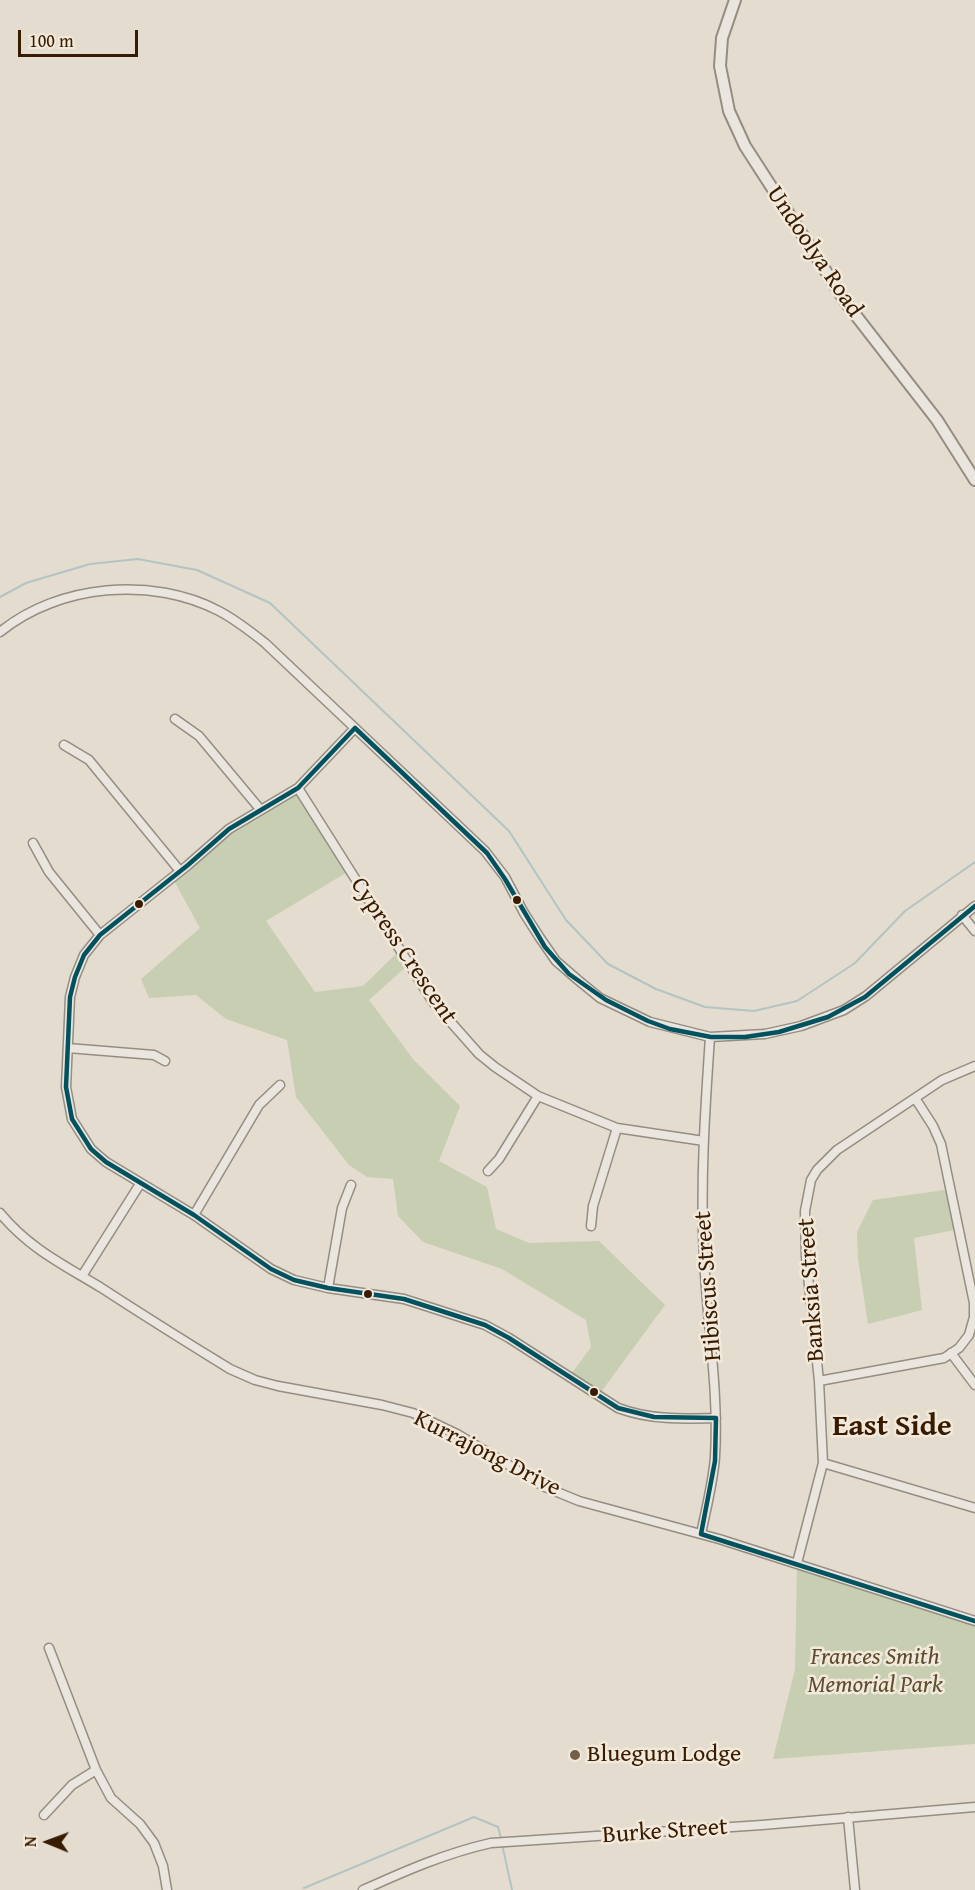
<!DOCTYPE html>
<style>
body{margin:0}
#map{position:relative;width:975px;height:1890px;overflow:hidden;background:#e4dccf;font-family:"Gentium Book Plus",serif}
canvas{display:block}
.north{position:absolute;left:18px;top:1812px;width:60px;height:60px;-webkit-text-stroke:4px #f3e9da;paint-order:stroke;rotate:271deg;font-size:16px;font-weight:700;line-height:24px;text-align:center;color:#371c02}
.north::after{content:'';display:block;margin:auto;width:21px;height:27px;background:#371c02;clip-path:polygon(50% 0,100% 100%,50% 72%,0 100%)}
.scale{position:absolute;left:18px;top:30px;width:120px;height:27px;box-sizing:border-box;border:3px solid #371c02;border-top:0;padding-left:8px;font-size:18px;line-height:21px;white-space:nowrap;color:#371c02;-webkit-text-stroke:4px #f3e9da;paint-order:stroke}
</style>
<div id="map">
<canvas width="975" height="1890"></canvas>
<div class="north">N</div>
<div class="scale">100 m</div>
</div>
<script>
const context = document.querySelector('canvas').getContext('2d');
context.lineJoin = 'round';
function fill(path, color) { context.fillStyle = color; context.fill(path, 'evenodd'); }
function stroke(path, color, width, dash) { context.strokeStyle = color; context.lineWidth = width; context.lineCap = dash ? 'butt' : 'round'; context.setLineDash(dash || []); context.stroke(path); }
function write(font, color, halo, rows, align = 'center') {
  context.font = font + ' "Gentium Book Plus",serif'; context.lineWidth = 5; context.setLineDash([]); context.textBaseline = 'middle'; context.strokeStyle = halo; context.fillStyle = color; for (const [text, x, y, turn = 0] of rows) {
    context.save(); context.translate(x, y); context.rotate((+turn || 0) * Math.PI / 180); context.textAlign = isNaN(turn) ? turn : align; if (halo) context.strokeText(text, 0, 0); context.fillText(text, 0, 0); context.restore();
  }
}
const green = new Path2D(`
 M298,788L349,871L266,921L315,992L363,986L399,951L408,965L369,1000L413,1059L460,1106L439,1161L487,1187L496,1229L529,1243L599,1241L665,1305L598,1396L569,1377L591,1347L586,1320L502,1269L423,1242L398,1216L393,1179L367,1177L349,1165L296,1097L287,1040L226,1019L196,995L149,998L141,979L200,928L172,877L229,829Z
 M952,1189L960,1229L914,1238L922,1310L868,1324L858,1259L857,1232L873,1200Z
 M797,1563L975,1621V1744L773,1759L795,1669Z`);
const stream = new Path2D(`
 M0,597L26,583L90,564L138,559L197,570L270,603L509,831L566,920L608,964L656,989L705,1007L754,1011L797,1001L855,963L905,911L975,862
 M502,1844L512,1890
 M304,1888L474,1817L498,1827L501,1838`);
const minor = new Path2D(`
 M0,632C59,584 152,576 219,611C236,620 250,631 265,643L485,851L505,877L524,913L540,938L556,961L578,980L600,998L650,1022L710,1037L765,1034L801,1026L844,1010L866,996L975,906
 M175,719L199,736L260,809
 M355,728L298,788L229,829L188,865L100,935L84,955L75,977L70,997L66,1087L72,1119L91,1149L106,1162L194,1215L271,1269L294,1280L328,1288L404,1299L485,1325L509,1338L618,1408C650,1420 682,1419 716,1418
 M64,745L89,760L180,871
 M298,788L433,1002L479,1054L495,1067L538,1096L617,1128L704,1141
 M33,843L49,872L100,935
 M962,915L975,931
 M68,1048L154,1055L165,1061
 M488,1171L499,1159L538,1096
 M0,1213C29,1248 62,1264 100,1287C143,1315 186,1342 230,1369L255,1380L278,1386L382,1405L413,1413L457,1434L545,1487L579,1501L719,1539L975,1621
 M194,1215L259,1105L280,1085
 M591,1226L593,1206L617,1128
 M82,1276L140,1184
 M328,1288L342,1208L351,1185
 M951,1353L975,1385
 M819,1381L944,1358L959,1348L969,1335L974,1317V1303L941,1144L933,1126L915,1098
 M823,1463L975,1508
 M701,1534C706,1509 713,1483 715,1457C719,1390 707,1324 704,1257C700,1184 705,1110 710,1037
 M797,1563L823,1463L819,1381L806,1257L805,1211L811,1180L817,1170L837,1150L942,1080L975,1066
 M49,1648L96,1770L111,1798L140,1824L154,1843L163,1866L167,1890
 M44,1815L72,1785L96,1770
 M848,1817L855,1890
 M363,1890C405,1871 446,1853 491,1843L762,1825L975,1807`);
const tertiary = new Path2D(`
 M735,0L722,38L720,66L729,111L745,146L847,304L937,420L975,480`);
const bus1 = new Path2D(`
 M975,906L865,997L828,1017L779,1032L745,1037H711L670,1029L648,1021L606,1000L569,974L545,947L505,879L487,853L355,728L298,788L229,829L188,865L100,935L84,955L75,977L70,997L66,1087L72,1119L91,1149L106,1162L194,1215L271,1269L294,1280L328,1288L404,1299L485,1325L509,1338L618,1408L654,1417L716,1418L715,1461L701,1534L975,1621`);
const markers = [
 [517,900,5,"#371c02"],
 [139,904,5,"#371c02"],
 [368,1294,5,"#371c02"],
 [594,1392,5,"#371c02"],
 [575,1755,6,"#745f4a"]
];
const streetNames = [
 ["Undoolya Road",814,252,56],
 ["Cypress Crescent",403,951,56],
 ["Hibiscus Street",709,1286,-94],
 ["Banksia Street",812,1290,-94],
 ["Kurrajong Drive",487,1454,27],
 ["Burke Street",665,1832,-4]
];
const parkNames = [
 ["Frances Smith",875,1658],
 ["Memorial Park",875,1686]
];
const poiNames = [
 ["Bluegum Lodge",587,1755]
];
const districtNames = [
 ["East Side",892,1427]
];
fill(green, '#c8ceb2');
stroke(stream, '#b2c4c3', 2);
stroke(minor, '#958d82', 11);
stroke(tertiary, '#958d82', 14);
stroke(minor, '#eae5df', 8);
stroke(tertiary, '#eae5df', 10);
stroke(bus1, '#00535e', 4.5);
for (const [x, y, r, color] of markers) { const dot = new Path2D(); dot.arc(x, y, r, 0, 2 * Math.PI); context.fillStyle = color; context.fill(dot); stroke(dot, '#f3e9da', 2); }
write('24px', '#371c02', '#f3e9da', streetNames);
write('italic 24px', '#5c4e30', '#f3e9da', parkNames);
write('24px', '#371c02', '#f3e9da', poiNames, 'left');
write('bold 30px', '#371c02', '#f3e9da', districtNames);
</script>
